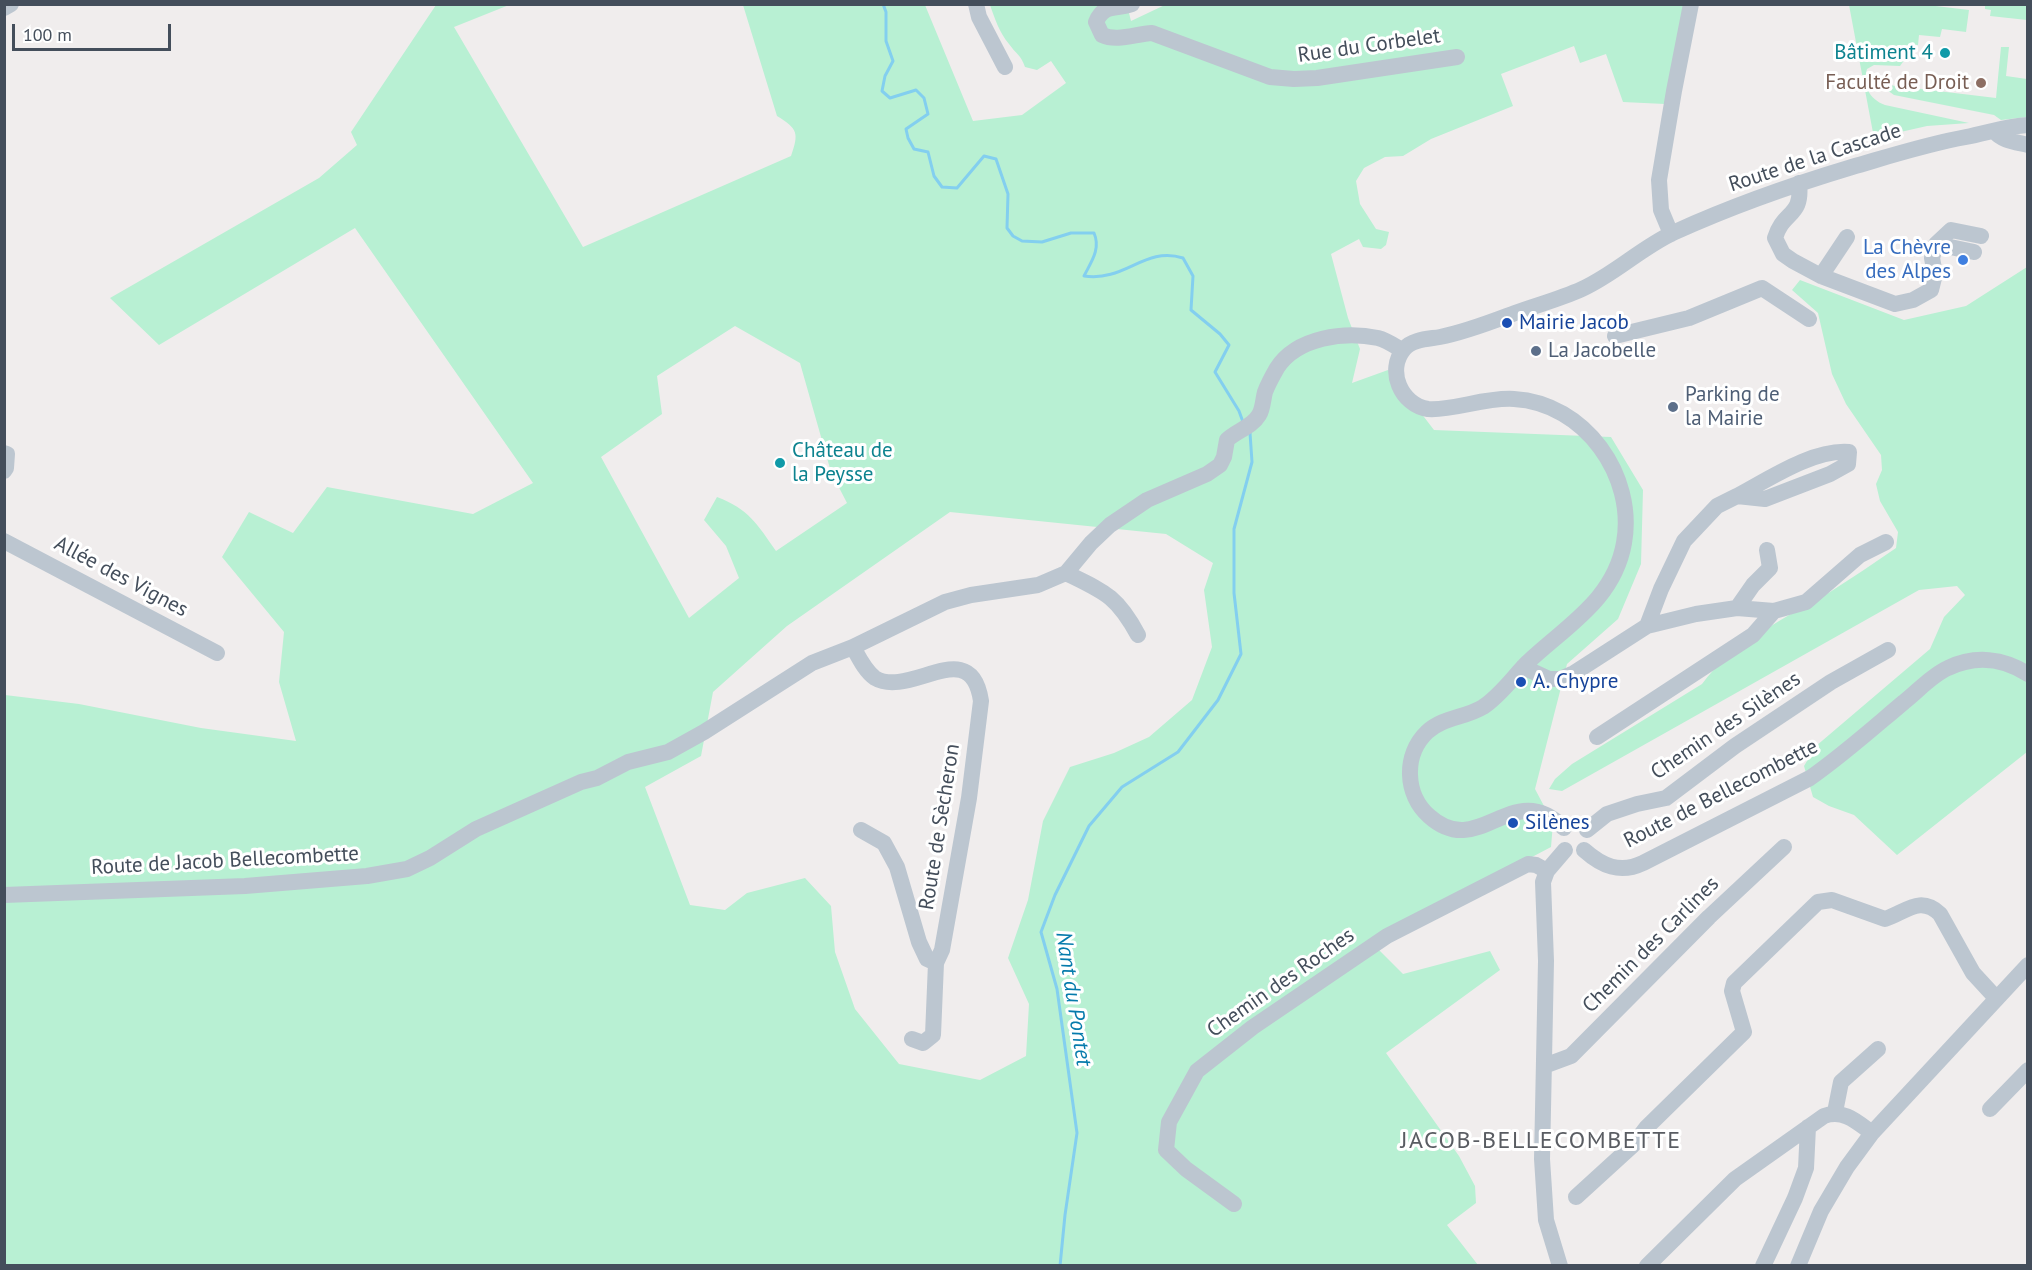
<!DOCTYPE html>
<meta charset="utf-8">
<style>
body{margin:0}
#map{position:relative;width:2032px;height:1270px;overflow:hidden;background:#f0eded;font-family:"PT Sans",sans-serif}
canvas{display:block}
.frame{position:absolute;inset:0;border:6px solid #444e5b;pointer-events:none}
.scale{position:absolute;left:12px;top:24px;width:159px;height:27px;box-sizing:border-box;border:3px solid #444e5b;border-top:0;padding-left:8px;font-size:18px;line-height:21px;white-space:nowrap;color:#444e5b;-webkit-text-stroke:4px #fff;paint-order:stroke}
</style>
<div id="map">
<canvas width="2032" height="1270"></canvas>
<div class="frame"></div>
<div class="scale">100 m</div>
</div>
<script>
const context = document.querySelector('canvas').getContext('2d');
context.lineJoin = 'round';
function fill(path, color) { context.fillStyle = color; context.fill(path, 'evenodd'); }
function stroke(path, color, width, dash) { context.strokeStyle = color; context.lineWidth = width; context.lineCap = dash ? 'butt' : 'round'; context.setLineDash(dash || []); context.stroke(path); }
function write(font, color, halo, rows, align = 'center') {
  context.font = font + ' "PT Sans",sans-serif'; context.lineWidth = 6; context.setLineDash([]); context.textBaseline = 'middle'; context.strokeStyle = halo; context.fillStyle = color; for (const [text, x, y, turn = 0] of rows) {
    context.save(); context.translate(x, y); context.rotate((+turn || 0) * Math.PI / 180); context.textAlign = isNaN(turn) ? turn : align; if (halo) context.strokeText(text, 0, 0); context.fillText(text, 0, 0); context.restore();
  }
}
const green = new Path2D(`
 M1167,4L1684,5L1665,104L1623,102L1606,54L1580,63L1574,46L1501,74L1513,106L1431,139L1403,156L1385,157L1364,168L1356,181L1360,204L1376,229L1389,232L1386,245L1381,249L1363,247L1359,239L1331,254L1348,318L1360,349L1352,383L1388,370L1434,430L1611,437L1643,490L1641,564L1618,619L1567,664L1535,789L1553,823L1551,847L1371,942L1403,974L1490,951L1500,970L1386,1053L1459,1156L1475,1186L1476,1203L1447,1225L1478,1265L5,1266V695L79,704L201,728L296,741L279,682L284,632L222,557L249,512L293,533L327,487L473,514L533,483L355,228L159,345L110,298L319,178L357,145L351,132L436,5H509L454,27L583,247L791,156C799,133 798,129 777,116L743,5H925L973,121L1022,115L1066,83L1051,61L1037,70L1025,67C1021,55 1016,54 1009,44C999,32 995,19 990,5H1127L1131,21ZM735,326L800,363L831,472L847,503L776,551C757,524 749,509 717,497L704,520L726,546L739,578L689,618L601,457L662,414L657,376ZM950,512L1166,534L1213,563L1204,590L1212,647L1192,700L1149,737L1114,753L1070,767L1043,821L1028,900L1008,958L1029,1004L1026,1056L980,1080L899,1064L855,1009L835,952L831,906L805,878L747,893L725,910L690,905L645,787L701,756L713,692L787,626Z
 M1919,4L1969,10L1966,32L1942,29L1940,37L1919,35L1918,45L1909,44L1908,55L1900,66L1874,65L1867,69C1862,85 1869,99 1885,105L1969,123L1927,126L1874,138L1849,5Z
 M1985,5H2027V20L1990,16L1991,10L1985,9Z
 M2001,47H2009L2006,76L2027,79V117L2001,120L1994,115L1894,95L1887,90L1888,85L1996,98Z
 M2027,267V752L1897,855L1854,815L1829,806L1813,797L1804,766L1816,746L1930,649L1944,617L1965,595L1957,586L1919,590L1562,791L1549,789L1555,779L1572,764L1702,684C1731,644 1787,617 1830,592C1852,578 1874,563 1896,548L1898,532L1880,501L1876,484L1882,470L1881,455L1846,404L1832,374L1818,313L1792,290L1800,280L1904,320L1966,306Z`);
const stream = new Path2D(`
 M883,4L886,12V41L893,61L885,76L882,91L890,98L916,90L924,98L928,114L906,129L908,138L914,149L928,152L934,176L942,187L957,188L984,156L996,159L1008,194L1007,228L1013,236L1022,241L1042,242L1071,233H1094C1101,249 1091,262 1084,276C1126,282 1144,246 1183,258L1193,276L1191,310L1220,334L1229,345L1215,372L1239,411L1243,422
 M1060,1266L1065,1215L1077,1133L1057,989L1041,932L1055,895L1089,826L1122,787L1178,752L1218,700L1241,654L1234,593V529L1252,462L1250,433`);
const minor = new Path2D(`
 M976,4L979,17L1005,67
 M1132,4C1116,10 1104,3 1096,22L1102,35C1117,42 1135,34 1152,33L1270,77L1294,79L1317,78L1457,57
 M4,8L11,4
 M1994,131C2002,141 2016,142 2028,145
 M1799,183C1803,218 1783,210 1775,238L1783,254L1793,261L1821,276L1895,304L1913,300L1931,290L1935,274L1932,258L1936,244L1951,230L1981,236
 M1671,234L1661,210L1659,180L1674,91L1691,4
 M1936,244L1974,252
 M1821,276L1847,237
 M1615,336L1689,318L1762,288L1809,319
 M4,453L7,454L6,468L4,471
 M4,541L217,653
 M1066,573C1105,592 1117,596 1138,635
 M1737,608L1753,585L1770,568L1767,550
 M1647,626L1661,589L1684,541L1717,506L1737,496L1765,499L1830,474L1848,464L1849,452C1813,449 1769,479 1737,496
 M853,647C859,658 865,671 875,678C910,699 971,633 981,701L969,798L942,950L936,963L927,959L919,942L897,867L884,843L861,830
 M1523,667L1549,679H1560L1574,673L1647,626L1696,614L1737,608L1774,611L1806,602L1860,555L1886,542
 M1597,737L1753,635L1774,611
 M1564,828C1512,776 1480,862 1429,816C1405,795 1403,755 1427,732C1443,717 1465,718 1483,707C1501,695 1513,677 1528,662C1566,626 1614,600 1624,543C1636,476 1585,403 1514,399C1485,397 1453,411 1428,409C1401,405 1386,370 1404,349C1412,339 1429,339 1440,337C1466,332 1491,322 1515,313C1537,305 1560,299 1582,289C1615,274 1642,247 1675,232C1732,206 1792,185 1852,167C1890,156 1927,144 1966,137C1987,133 2006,126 2028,125
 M1587,830L1607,814L1637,804L1666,798L1735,746L1831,682L1888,650
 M1584,850C1602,866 1620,874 1643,863L1810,778C1843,755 1873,728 1904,702C1918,691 1932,675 1948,668C1975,655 2003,658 2028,674
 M4,895L245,886L367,876L407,869L430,858L476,829L581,782L597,778L628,762L668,752L704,732L812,663L853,647L945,602L971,595L1038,585L1066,573L1091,543L1110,525L1147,500L1207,474L1220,465L1224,457L1227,440C1236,431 1252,427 1259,415C1263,409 1263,399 1265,392C1268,384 1273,375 1277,368C1297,337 1345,331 1378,338C1386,340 1395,346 1402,350
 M912,1039L923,1043L933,1035L936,963
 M1544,1066L1571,1056L1709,917L1784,847
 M1990,1109L2028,1070
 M1835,1112L1841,1082L1878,1049
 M1576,1197L1633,1145L1646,1128L1744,1032L1732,991L1734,983L1818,902L1832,900L1885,919C1906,912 1920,895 1940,914L1973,973L1996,998
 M1234,1204L1186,1169L1166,1150L1169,1122L1197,1071L1253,1027L1387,936L1528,864L1536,865L1547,871
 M1560,1266L1546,1220L1542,1159L1546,961L1543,882L1547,871L1565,850
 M1647,1266L1735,1179L1824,1116C1844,1109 1857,1122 1872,1133
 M1763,1266L1795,1198L1806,1168L1808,1127
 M1798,1266L1821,1211L1847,1167L1872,1133L2028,965`);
const markers = [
 [1945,53,6,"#0f9aa8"],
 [1981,83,6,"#8d6e63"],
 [1963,260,6,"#3f7fe0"],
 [1507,323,6,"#1a4fb4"],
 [1536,351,6,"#5c6f8a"],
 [1673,407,6,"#5c6f8a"],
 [780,463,6,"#0f9aa8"],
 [1521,682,6,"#1a4fb4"],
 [1513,823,6,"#1a4fb4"]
];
const streetNames = [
 ["Rue du Corbelet",1369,46,-8],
 ["Route de la Cascade",1815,158,-18],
 ["Allée des Vignes",121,577,28],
 ["Chemin des Silènes",1726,726,-34],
 ["Route de Bellecombette",1721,794,-27],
 ["Route de Sècheron",940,827,-81],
 ["Route de Jacob Bellecombette",225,861,-3],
 ["Chemin des Carlines",1651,945,-45],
 ["Chemin des Roches",1281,983,-35]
];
const cultureNames = [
 ["Bâtiment 4",1933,53],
 ["Château de",792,451,"left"],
 ["la Peysse",792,475,"left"]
];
const educationNames = [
 ["Faculté de Droit",1969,83]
];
const shopNames = [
 ["La Chèvre",1951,248],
 ["des Alpes",1951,272]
];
const transitNames = [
 ["Mairie Jacob",1519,323],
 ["A. Chypre",1533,682],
 ["Silènes",1525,823]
];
const serviceNames = [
 ["La Jacobelle",1548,351],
 ["Parking de",1685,395],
 ["la Mairie",1685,419]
];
const waterNames = [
 ["Nant du Pontet",1073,999,81]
];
const quarterNames = [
 ["JACOB-BELLECOMBETTE",1541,1141]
];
fill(green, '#b8f0d3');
stroke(stream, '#83cfef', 3);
stroke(minor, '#bcc6d0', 16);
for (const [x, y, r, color] of markers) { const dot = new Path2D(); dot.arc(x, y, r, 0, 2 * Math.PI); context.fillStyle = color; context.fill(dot); stroke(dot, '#fff', 2); }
write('21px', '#444e5b', '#fff', streetNames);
write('21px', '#0d838f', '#fff', cultureNames, 'right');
write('21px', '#785e54', '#fff', educationNames, 'right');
write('21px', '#366cbe', '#fff', shopNames, 'right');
write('21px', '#164399', '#fff', transitNames, 'left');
write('21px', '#4e5e75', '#fff', serviceNames, 'left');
write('italic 22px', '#067bac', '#fff', waterNames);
context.letterSpacing = '1.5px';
write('24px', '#595c62', '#fff', quarterNames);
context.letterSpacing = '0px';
</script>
